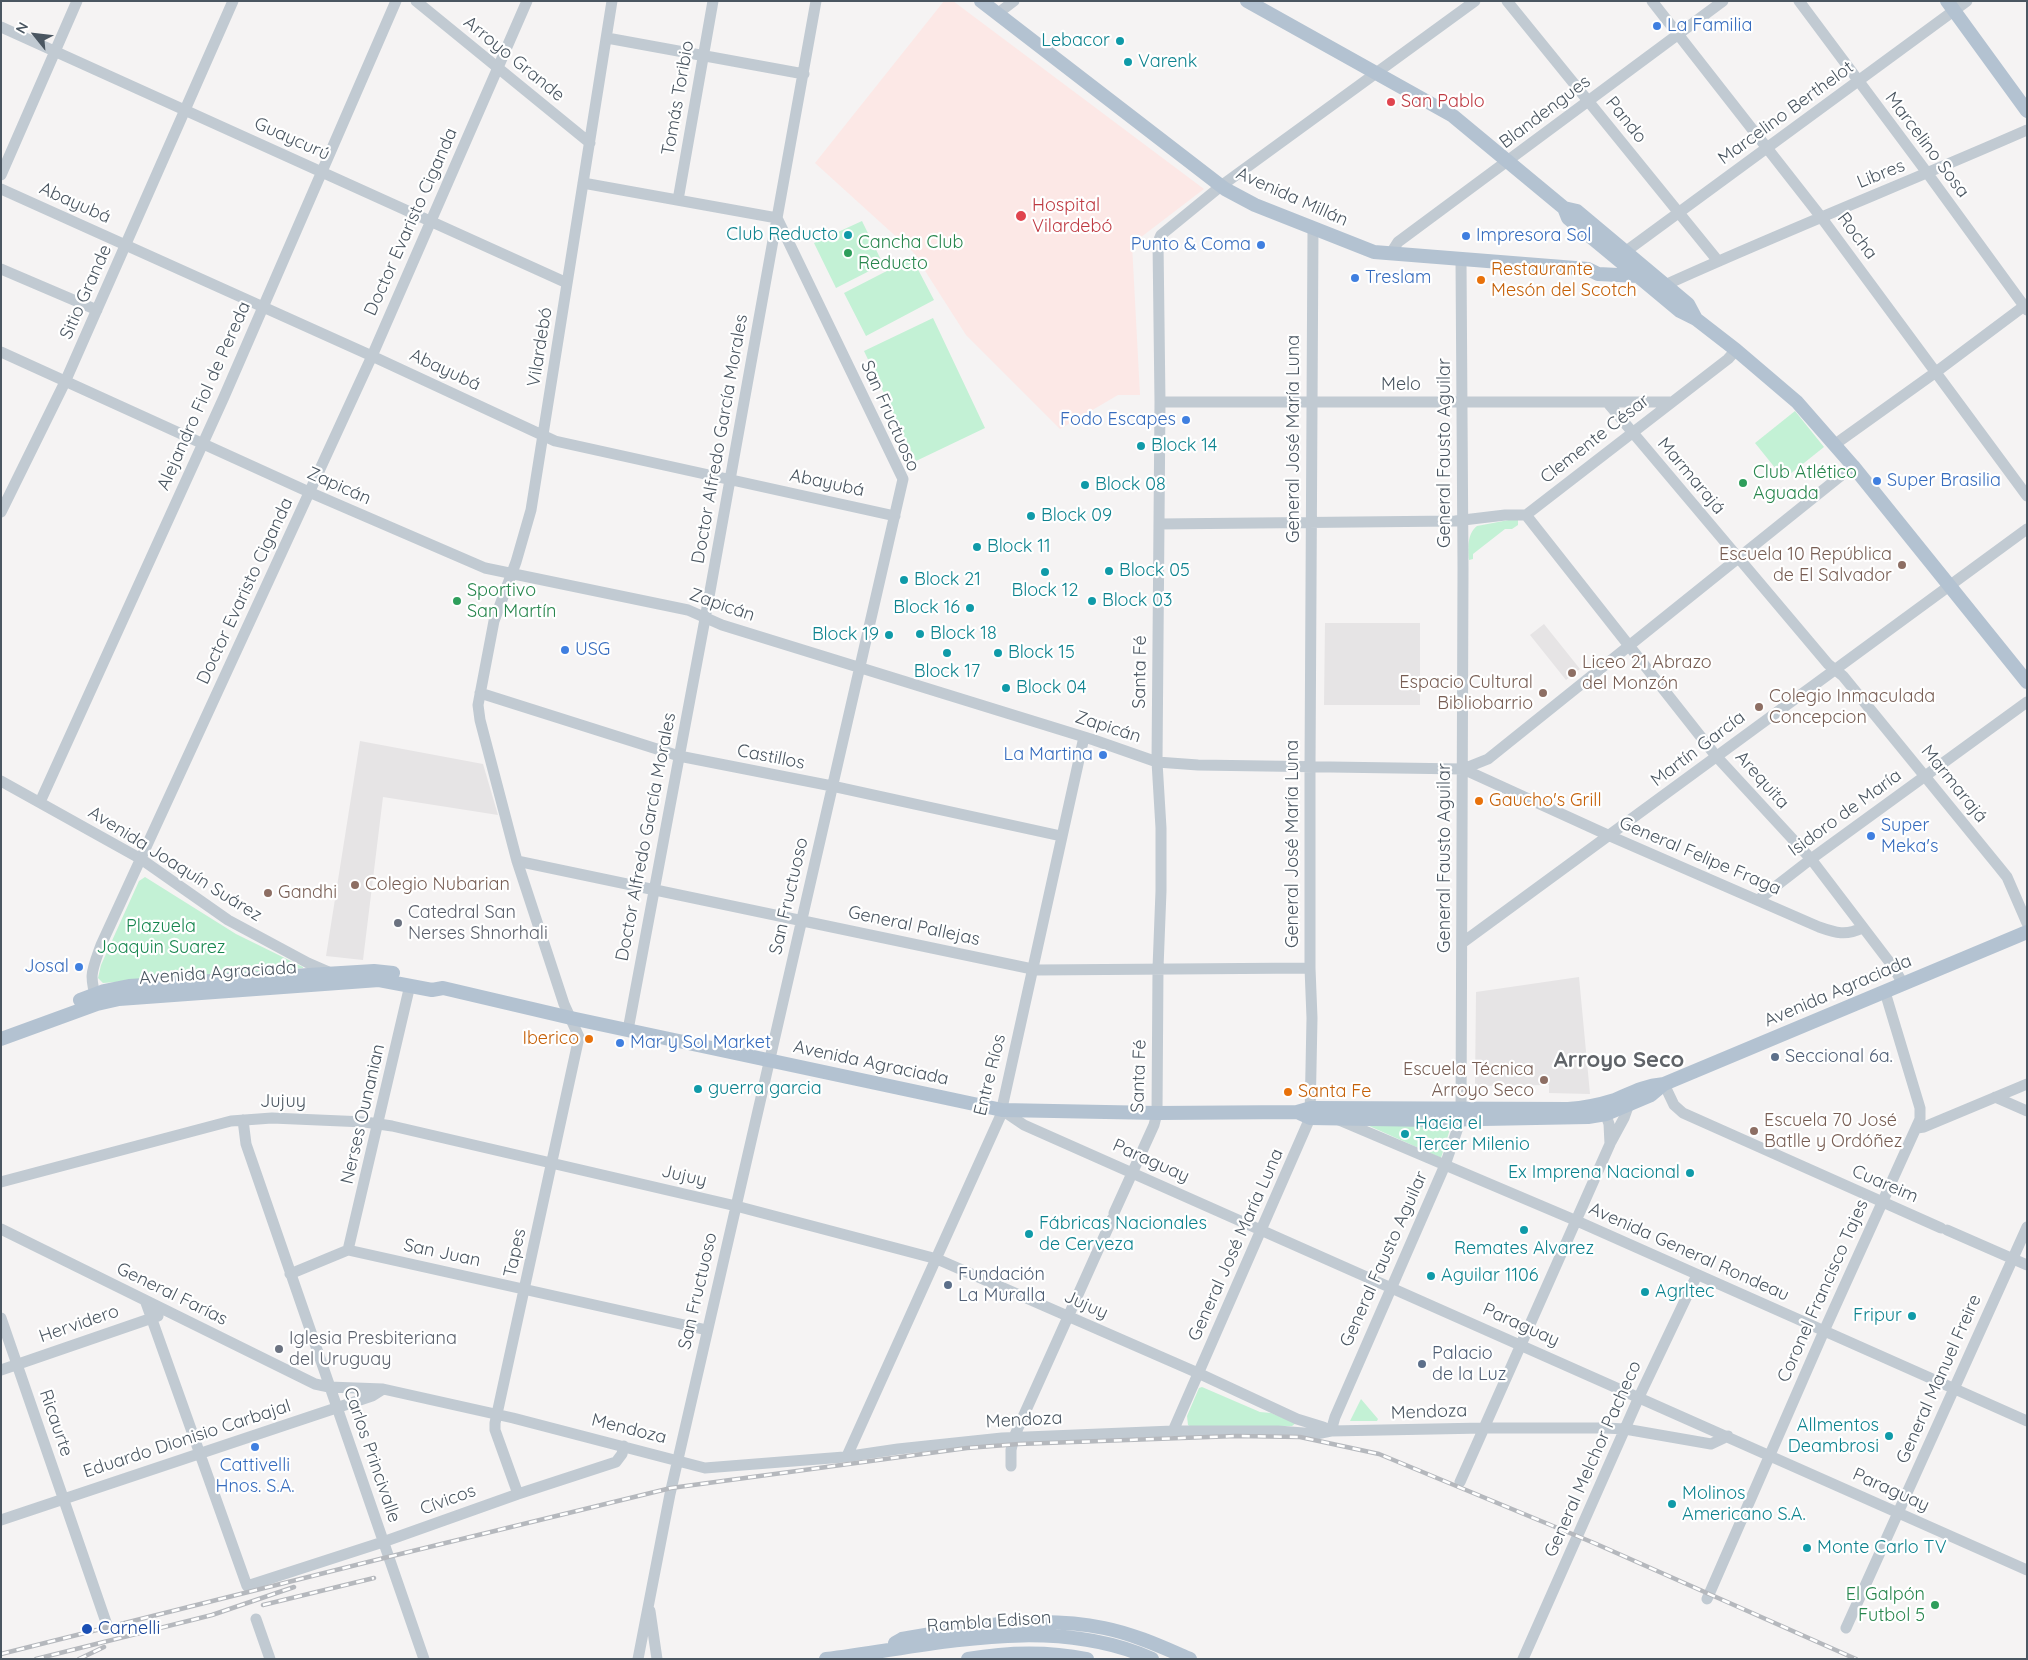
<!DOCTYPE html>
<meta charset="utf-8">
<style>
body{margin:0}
#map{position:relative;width:2028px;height:1660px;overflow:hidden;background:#f5f3f3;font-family:Quicksand,sans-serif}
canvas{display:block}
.frame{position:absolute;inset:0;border:2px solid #4a5661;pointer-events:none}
.north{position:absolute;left:10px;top:10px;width:50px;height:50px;-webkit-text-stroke:4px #fff;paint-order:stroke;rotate:299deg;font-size:14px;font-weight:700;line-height:20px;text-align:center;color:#4a5661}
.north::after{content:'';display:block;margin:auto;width:18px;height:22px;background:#4a5661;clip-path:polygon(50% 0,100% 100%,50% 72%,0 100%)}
</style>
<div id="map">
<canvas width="2028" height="1660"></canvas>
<div class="frame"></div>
<div class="north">N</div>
</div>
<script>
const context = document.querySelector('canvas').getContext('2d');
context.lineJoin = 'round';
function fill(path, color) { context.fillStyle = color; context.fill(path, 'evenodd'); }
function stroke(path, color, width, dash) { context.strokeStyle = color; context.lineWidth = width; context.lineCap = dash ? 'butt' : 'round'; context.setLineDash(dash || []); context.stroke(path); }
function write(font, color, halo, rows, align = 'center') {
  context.font = font + ' Quicksand,sans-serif'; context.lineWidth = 4.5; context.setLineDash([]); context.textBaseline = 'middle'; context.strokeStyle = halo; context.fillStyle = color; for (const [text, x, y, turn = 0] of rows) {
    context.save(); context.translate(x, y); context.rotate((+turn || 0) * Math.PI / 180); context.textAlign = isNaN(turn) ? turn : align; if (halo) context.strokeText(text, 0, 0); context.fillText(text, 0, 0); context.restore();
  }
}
const education = new Path2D(`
 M1325,623H1420V705H1324Z
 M1544,624L1580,669L1566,680L1530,635Z
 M360,741L483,764L498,815L383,797L363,960L326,956Z
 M1579,977L1590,1094L1549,1093V1085L1475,1086L1476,992Z`);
const medical = new Path2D(`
 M944,1H953L1204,189L1132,244L1140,395H1118L1060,429L966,335L913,252L815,163Z`);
const green = new Path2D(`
 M862,221L883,264L836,288L814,243Z
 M912,258L934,300L866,336L844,293Z
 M933,318L985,428L916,461L864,351Z
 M1795,411L1824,447L1784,479L1755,443Z
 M1514,519L1518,520V525L1512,529H1505L1473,554V559L1469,560C1468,548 1467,534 1477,526Z
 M145,877L236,934L303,967V968L103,983L98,978L101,965L139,881Z
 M1367,1125H1449L1450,1129L1441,1158Z
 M1202,1387L1260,1412L1271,1413L1296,1423L1292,1426L1191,1427L1188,1425L1187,1416L1199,1388Z
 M1361,1399L1378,1419L1377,1421H1350Z`);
const minor = new Path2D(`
 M416,1L590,143
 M1507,1L1718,261
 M1652,1L1821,217L2027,496
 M1799,1L1928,174L2027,310
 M997,14L1014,1
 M1,27L567,283
 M607,38L804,74
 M1,175L77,1
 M583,183L777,218L903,479L670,1494L638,1659
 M1,189L372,356L555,441L895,516
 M678,200L713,1
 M1625,252L1967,1
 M1391,253L1398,242L1723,1
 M1,269L97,310
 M1665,285C1784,231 1906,183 2027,130
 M1,352L309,492L485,568L688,610L722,625L1094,740L1157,762L1198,765L1463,769L1488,759L1853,466
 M1160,402H1672
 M1607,402L1828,664L1843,676L1999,867L2007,877L2027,923
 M1834,445L1936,372L2027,304
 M1,512L65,382L233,1
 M1526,515L1716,756L1811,859L1894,968L1903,984
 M1159,524L1455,521L1505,515H1526L1728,359L1736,350
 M480,693L679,756L832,786L1061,836
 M1463,769L1610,836L1819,927C1836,933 1846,936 1862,928
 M1,781L141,859L228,920L308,963L331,973
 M40,802L224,397L396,1
 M517,861L1037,970L1310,968
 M1758,900L1811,859L2027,702
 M1462,943L2027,529
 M97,1003C89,974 91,973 101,945L372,356L527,1
 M628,1030L705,619L816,1
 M1664,1084L1674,1105L1683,1113L1941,1228
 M1995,1097L2027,1111
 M1002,1110L1024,1125L2027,1570
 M243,1120L246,1144L424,1659
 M1339,1120L1577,1221L2027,1421
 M1917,1128L1924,1127L2027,1084
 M1611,1142L1624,1118L1629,1104
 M1,1182L231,1121L272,1118L365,1122L392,1126L736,1206L937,1259L1198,1373L1297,1419L1323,1427L1331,1431
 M1114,1213L1154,1125L1157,1113L1158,968L1161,891V828L1157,762L1160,402L1158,242L1161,235L1221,186L1475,1
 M1,1229L315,1384L329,1387L383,1389L513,1418L705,1468L844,1457L898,1449L1002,1438L1173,1431H1278L1316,1434L1331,1431L1484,1428H1605L1625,1429L1711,1444L1728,1436
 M1947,1230L2027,1265
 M348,1250L410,985
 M290,1274L348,1250L707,1330
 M145,1300L247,1586L383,1542L518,1494L616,1462L622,1454L624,1446
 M1,1318L107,1625
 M1,1370L158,1316
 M1173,1431L1310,1118L1312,1018L1310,968V767L1313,228
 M1331,1431L1335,1417L1445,1165L1461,1119L1463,568L1461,258
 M847,1456L1000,1117L1084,737
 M1011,1466V1450L1014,1437L1112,1219
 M1460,1482L1610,1144L1609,1124L1603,1107
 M518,1494L495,1430V1423L579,1037L564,1004L517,861L480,720L478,705L494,621L516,562L531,510L612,1
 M1,1520L372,1396L383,1389
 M1707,1599L1824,1331L1920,1119V1108L1885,992
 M650,1611L657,1659
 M256,1619L270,1659
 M1846,1628L2027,1227
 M1523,1659L1639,1397L1697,1275`);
const major = new Path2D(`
 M981,1L1225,189L1255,205L1374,252L1588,269L1598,274L1638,276
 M1247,1L1453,116L1564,208L1577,211L1688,304L1696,319
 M1947,1L2027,111
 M1564,208L1568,218L1620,261L1680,311L1696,319L1736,350L1797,402L1853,466L2027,682
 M80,1000L104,991L129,986L374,971L393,973
 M1,1039L97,1004L119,999L379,980L432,990L443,988L571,1018L1002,1110L1157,1113L1297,1112L1311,1108L1568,1109C1584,1108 1599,1105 1615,1100C1633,1092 1643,1086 1664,1084
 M1297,1112L1310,1118L1431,1120L1588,1117L1606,1114L1651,1095L1664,1084L2027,932
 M895,1643L902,1639C969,1627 1036,1614 1104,1628C1134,1634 1162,1647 1190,1659
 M826,1659C933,1646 1049,1613 1152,1659
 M968,1659C1008,1652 1046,1651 1087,1659`);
const rail = new Path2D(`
 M263,1605L374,1578
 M1,1654L388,1557L671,1488L967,1448L1019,1444L1236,1436L1300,1437L1379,1454L1594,1543L1856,1659
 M36,1659L212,1615L294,1587
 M79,1659L104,1647`);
const markers = [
 [1657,26,5,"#3f7fe0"],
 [1120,41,5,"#0f9aa8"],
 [1128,62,5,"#0f9aa8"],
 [1391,102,5,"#e0444e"],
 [1021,216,6,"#e0444e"],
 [848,235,5,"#0f9aa8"],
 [1466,236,5,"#3f7fe0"],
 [1261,245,5,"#3f7fe0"],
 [848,253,5,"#2e9e5b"],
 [1355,278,5,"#3f7fe0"],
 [1481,280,5,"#e8710a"],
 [1186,420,5,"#3f7fe0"],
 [1141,446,5,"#0f9aa8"],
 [1877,481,5,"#3f7fe0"],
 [1743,483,5,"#2e9e5b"],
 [1085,485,5,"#0f9aa8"],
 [1031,516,5,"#0f9aa8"],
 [977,547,5,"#0f9aa8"],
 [1902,565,5,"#8d6e63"],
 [1109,571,5,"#0f9aa8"],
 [1045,572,5,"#0f9aa8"],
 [904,580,5,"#0f9aa8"],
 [457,601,5,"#2e9e5b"],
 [1092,601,5,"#0f9aa8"],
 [970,608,5,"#0f9aa8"],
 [920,634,5,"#0f9aa8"],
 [889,635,5,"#0f9aa8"],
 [565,650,5,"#3f7fe0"],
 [947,653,5,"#0f9aa8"],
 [998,653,5,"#0f9aa8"],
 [1572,673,5,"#8d6e63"],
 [1006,688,5,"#0f9aa8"],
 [1543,693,5,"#8d6e63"],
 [1759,707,5,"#8d6e63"],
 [1103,755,5,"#3f7fe0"],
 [1479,801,5,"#e8710a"],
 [1871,836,5,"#3f7fe0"],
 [355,885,5,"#8d6e63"],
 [268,893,5,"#8d6e63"],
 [398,923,5,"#6b7280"],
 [79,967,5,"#3f7fe0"],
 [589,1039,5,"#e8710a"],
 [620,1043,5,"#3f7fe0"],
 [1775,1057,5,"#5c6f8a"],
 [1544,1080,5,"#8d6e63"],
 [698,1089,5,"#0f9aa8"],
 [1288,1092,5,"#e8710a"],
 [1754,1131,5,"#8d6e63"],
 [1405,1134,5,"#0f9aa8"],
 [1690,1173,5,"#0f9aa8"],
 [1524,1230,5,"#0f9aa8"],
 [1029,1234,5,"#0f9aa8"],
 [1431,1276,5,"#0f9aa8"],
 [948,1285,5,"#5c6f8a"],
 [1645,1292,5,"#0f9aa8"],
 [1912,1316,5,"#0f9aa8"],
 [279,1349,5,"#6b7280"],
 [1422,1364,5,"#5c6f8a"],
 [1889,1436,5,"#0f9aa8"],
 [255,1447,5,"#3f7fe0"],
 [1672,1504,5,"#0f9aa8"],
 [1807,1548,5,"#0f9aa8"],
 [1935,1605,5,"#2e9e5b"],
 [87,1629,6,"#1a4fb4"]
];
const shopNames = [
 ["La Familia",1667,26],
 ["Impresora Sol",1476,236],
 ["Punto & Coma",1251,245,"right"],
 ["Treslam",1365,278],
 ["Fodo Escapes",1176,420,"right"],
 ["Super Brasilia",1887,481],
 ["USG",575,650],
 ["La Martina",1093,755,"right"],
 ["Super",1881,826],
 ["Meka's",1881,847],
 ["Josal",69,967,"right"],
 ["Mar y Sol Market",630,1043],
 ["Cattivelli",255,1466,"center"],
 ["Hnos. S.A.",255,1487,"center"]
];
const cultureNames = [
 ["Lebacor",1110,41,"right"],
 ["Varenk",1138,62],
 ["Club Reducto",838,235,"right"],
 ["Block 14",1151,446],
 ["Block 08",1095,485],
 ["Block 09",1041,516],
 ["Block 11",987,547],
 ["Block 05",1119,571],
 ["Block 21",914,580],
 ["Block 12",1045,591,"center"],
 ["Block 03",1102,601],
 ["Block 16",960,608,"right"],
 ["Block 18",930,634],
 ["Block 19",879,635,"right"],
 ["Block 15",1008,653],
 ["Block 17",947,672,"center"],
 ["Block 04",1016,688],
 ["guerra garcia",708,1089],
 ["Hacia el",1415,1124],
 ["Tercer Milenio",1415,1145],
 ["Ex Imprena Nacional",1680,1173,"right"],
 ["Fábricas Nacionales",1039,1224],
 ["de Cerveza",1039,1245],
 ["Remates Alvarez",1524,1249,"center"],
 ["Aguilar 1106",1441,1276],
 ["Agrltec",1655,1292],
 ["Fripur",1902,1316,"right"],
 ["Allmentos",1879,1426,"right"],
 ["Deambrosi",1879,1447,"right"],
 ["Molinos",1682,1494],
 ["Americano S.A.",1682,1515],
 ["Monte Carlo TV",1817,1548]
];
const streetNames = [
 ["Arroyo Grande",514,59,39],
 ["Tomás Toribio",678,98,-80],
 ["Blandengues",1545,112,-37],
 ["Marcelino Berthelot",1786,113,-36],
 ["Pando",1626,120,51],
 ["Guaycurú",292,139,24],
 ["Marcelino Sosa",1927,145,53],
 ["Libres",1881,174,-22],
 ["Avenida Millán",1292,197,24],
 ["Abayubá",75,203,24],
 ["Doctor Evaristo Ciganda",411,222,-66],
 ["Rocha",1857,236,53],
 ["Sitio Grande",86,292,-66],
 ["Vilardebó",540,347,-81],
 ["Abayubá",445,370,25],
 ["Melo",1401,385],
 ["Alejandro Fiol de Pereda",204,396,-66],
 ["San Fructuoso",890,416,66],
 ["Doctor Alfredo García Morales",720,439,-80],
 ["General José María Luna",1294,439,-90],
 ["Clemente César",1595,439,-38],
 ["General Fausto Aguilar",1445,453,-90],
 ["Marmarajá",1691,476,50],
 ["Abayubá",827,483,12],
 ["Zapicán",339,486,24],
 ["Doctor Evaristo Ciganda",245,591,-65],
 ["Zapicán",722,605,19],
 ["Santa Fé",1140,672,-89],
 ["Zapicán",1108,727,18],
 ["Martín García",1698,749,-37],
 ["Castillos",771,757,11],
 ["Arequita",1762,780,48],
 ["Marmarajá",1954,784,51],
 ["Isidoro de María",1845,813,-36],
 ["Doctor Alfredo García Morales",646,837,-79],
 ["General José María Luna",1293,844,-90],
 ["General Felipe Fraga",1700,856,23],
 ["General Fausto Aguilar",1445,858,-90],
 ["Avenida Joaquín Suárez",175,864,32],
 ["San Fructuoso",789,896,-77],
 ["General Pallejas",914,926,12],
 ["Avenida Agraciada",218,973,-4],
 ["Avenida Agraciada",1838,991,-23],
 ["Avenida Agraciada",871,1063,12],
 ["Entre Ríos",990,1075,-76],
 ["Santa Fé",1139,1076,-88],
 ["Jujuy",283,1102],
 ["Nerses Ounanian",363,1114,-77],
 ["Paraguay",1151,1161,24],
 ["Jujuy",684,1176,13],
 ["Cuareim",1885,1184,23],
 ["General José María Luna",1236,1245,-66],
 ["Avenida General Rondeau",1689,1252,24],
 ["San Juan",442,1253,12],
 ["Tapes",515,1253,-78],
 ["General Fausto Aguilar",1384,1259,-66],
 ["San Fructuoso",698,1291,-77],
 ["Coronel Francisco Tajes",1823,1291,-66],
 ["General Farías",172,1294,26],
 ["Jujuy",1086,1305,24],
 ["Hervidero",79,1324,-19],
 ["Paraguay",1521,1325,24],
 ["General Manuel Freire",1939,1379,-66],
 ["Mendoza",1429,1412,-2],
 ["Mendoza",1024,1420,-3],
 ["Ricaurte",56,1423,71],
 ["Mendoza",629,1429,14],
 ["Eduardo Dionisio Carbajal",187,1439,-18],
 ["Carlos Princivalle",372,1455,71],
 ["General Melchor Pacheco",1593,1459,-66],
 ["Paraguay",1891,1490,24],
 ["Cívicos",448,1500,-20],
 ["Rambla Edison",989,1622,-4]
];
const healthNames = [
 ["San Pablo",1401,102],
 ["Hospital",1032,206],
 ["Vilardebó",1032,227]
];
const leisureNames = [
 ["Cancha Club",858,243],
 ["Reducto",858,264],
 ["Club Atlético",1753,473],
 ["Aguada",1753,494],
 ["Sportivo",467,591],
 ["San Martín",467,612],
 ["El Galpón",1925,1595,"right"],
 ["Futbol 5",1925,1616,"right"]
];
const foodNames = [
 ["Restaurante",1491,270],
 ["Mesón del Scotch",1491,291],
 ["Gaucho's Grill",1489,801],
 ["Iberico",579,1039,"right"],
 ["Santa Fe",1298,1092]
];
const educationNames = [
 ["Escuela 10 República",1892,555,"right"],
 ["de El Salvador",1892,576,"right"],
 ["Liceo 21 Abrazo",1582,663],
 ["del Monzón",1582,684],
 ["Espacio Cultural",1533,683,"right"],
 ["Bibliobarrio",1533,704,"right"],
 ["Colegio Inmaculada",1769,697],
 ["Concepcion",1769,718],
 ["Colegio Nubarian",365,885],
 ["Gandhi",278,893],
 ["Escuela Técnica",1534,1070,"right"],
 ["Arroyo Seco",1534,1091,"right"],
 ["Escuela 70 José",1764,1121],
 ["Batlle y Ordóñez",1764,1142]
];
const worshipNames = [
 ["Catedral San",408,913],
 ["Nerses Shnorhali",408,934],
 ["Iglesia Presbiteriana",289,1339],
 ["del Uruguay",289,1360]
];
const parkNames = [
 ["Plazuela",161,927],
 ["Joaquin Suarez",161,948]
];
const serviceNames = [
 ["Seccional 6a.",1785,1057],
 ["Fundación",958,1275],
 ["La Muralla",958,1296],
 ["Palacio",1432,1354],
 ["de la Luz",1432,1375]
];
const transitNames = [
 ["Carnelli",98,1629]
];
const districtNames = [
 ["Arroyo Seco",1619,1060]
];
fill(education, '#e6e4e5');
fill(medical, '#fce8e6');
fill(green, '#c3f1d5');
stroke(minor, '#c1cad2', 11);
stroke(major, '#b3c2d1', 14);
stroke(rail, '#b5b8bd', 4.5);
stroke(rail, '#fff', 2.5, [8]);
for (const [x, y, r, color] of markers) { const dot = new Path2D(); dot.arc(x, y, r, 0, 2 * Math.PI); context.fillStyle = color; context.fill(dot); stroke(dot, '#fff', 2); }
write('18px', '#366cbe', '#fff', shopNames, 'left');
write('18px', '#0d838f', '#fff', cultureNames, 'left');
write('18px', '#4a5661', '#fff', streetNames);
write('18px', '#be3a42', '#fff', healthNames, 'left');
write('18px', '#27864d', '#fff', leisureNames, 'left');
write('18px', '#c56008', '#fff', foodNames, 'left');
write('18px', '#785e54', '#fff', educationNames, 'left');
write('18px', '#5b616d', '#fff', worshipNames, 'left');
write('18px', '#17864f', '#fff', parkNames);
write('18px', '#4e5e75', '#fff', serviceNames, 'left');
write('18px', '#164399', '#fff', transitNames, 'left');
write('bold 22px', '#5f6368', '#fff', districtNames);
</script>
